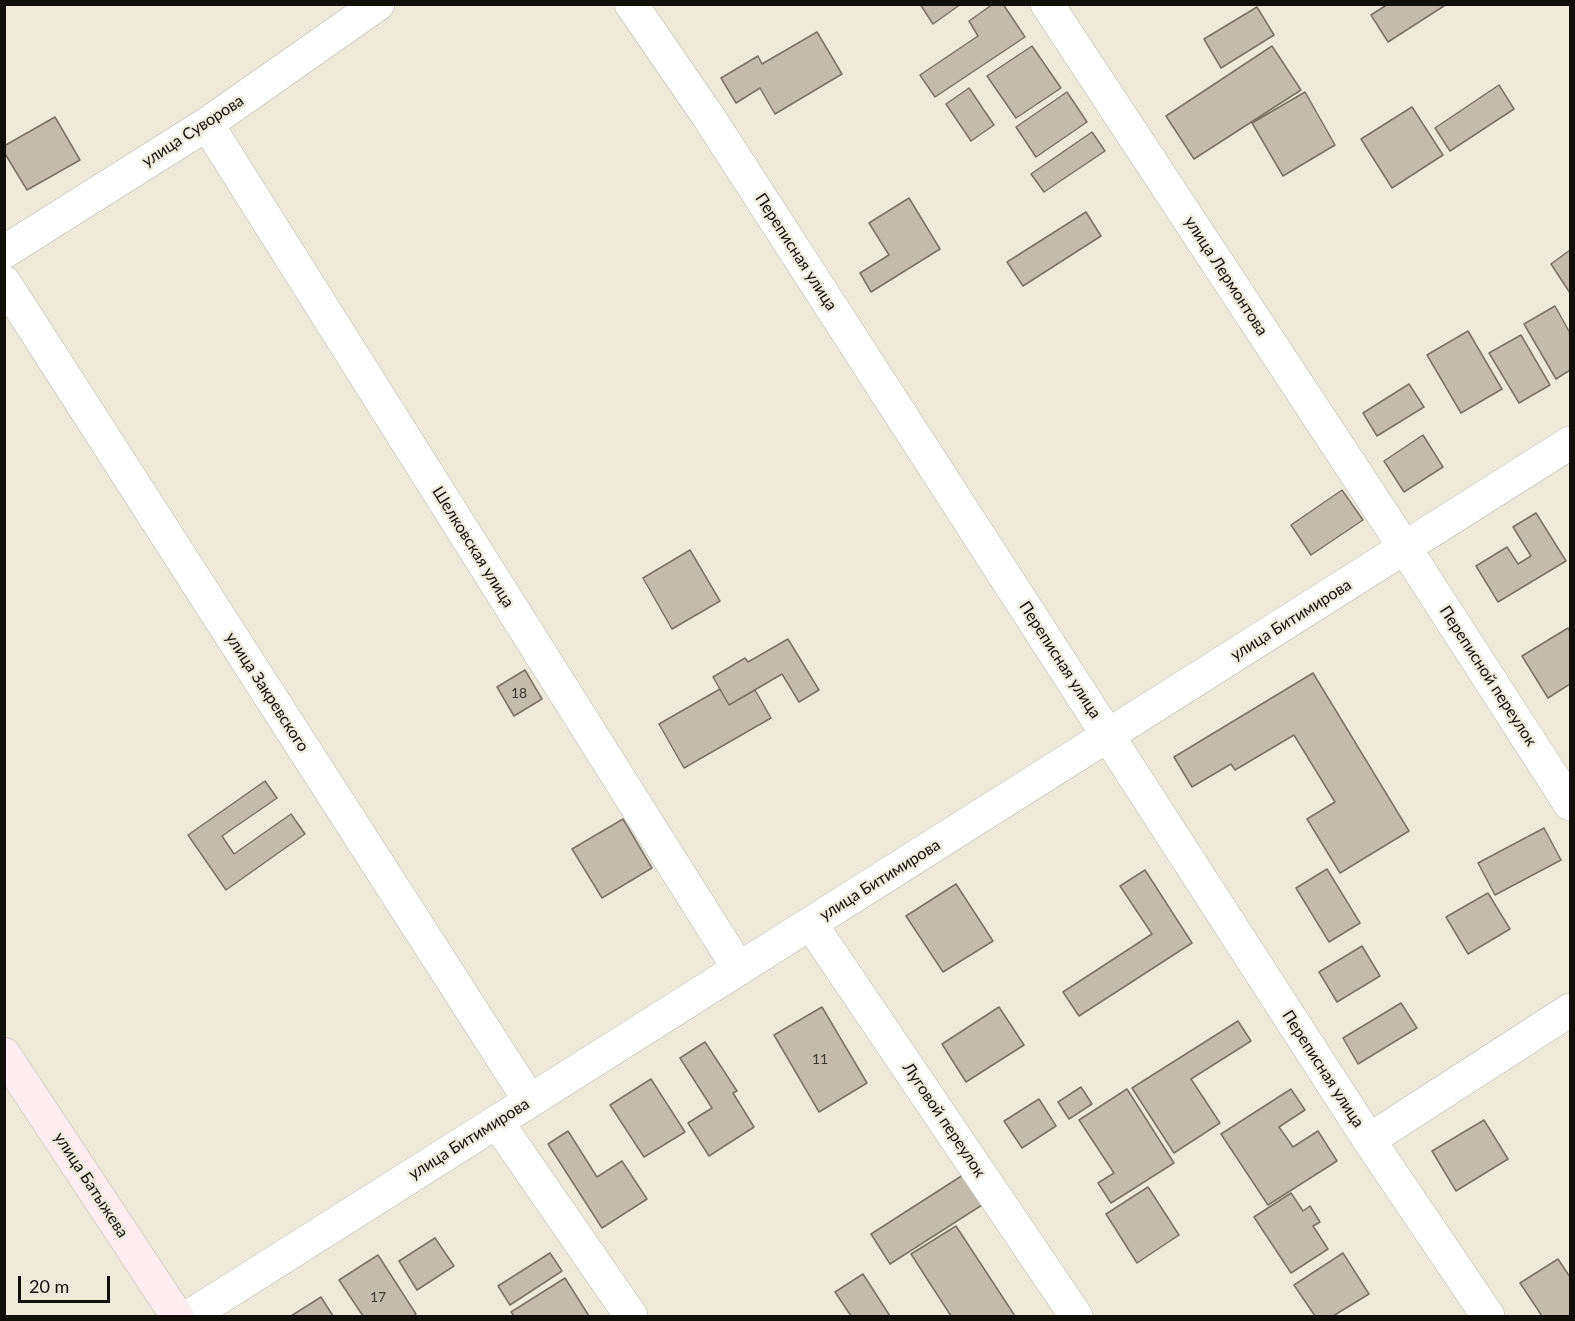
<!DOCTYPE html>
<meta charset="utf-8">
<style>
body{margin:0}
#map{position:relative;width:1575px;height:1321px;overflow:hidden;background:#ede9db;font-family:Lato,sans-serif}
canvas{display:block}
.frame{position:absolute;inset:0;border:6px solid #100f0a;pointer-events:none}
.scale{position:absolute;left:18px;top:1276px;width:92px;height:27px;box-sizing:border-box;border:3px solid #100f0a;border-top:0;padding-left:8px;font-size:18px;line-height:21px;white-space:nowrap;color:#100f0a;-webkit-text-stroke:4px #ede9db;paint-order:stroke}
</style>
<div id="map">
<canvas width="1575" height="1321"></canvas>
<div class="frame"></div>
<div class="scale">20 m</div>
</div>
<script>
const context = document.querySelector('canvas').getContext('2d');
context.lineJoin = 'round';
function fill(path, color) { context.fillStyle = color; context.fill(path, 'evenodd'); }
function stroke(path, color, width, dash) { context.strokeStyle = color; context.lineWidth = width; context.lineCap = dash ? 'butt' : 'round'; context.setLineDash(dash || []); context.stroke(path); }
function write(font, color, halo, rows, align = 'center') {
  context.font = font + ' Lato,sans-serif'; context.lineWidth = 4.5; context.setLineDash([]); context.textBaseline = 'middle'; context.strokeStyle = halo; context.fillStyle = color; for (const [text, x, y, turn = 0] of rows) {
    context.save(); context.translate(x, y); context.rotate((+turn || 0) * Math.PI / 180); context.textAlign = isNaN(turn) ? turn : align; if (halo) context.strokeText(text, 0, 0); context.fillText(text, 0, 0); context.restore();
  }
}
const building = new Path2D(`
 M920,4H961L933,24Z
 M993,4H1003L1025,37L935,97L920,75L978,36L969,21Z
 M1388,4H1447L1388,42L1371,15Z
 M1257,7L1274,35L1221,68L1204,39Z
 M817,32L842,74L775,114L760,88L736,103L721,78L758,56L762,64Z
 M1032,46L1061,88L1016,118L987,76Z
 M1272,46L1301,90L1194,159L1166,116Z
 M1499,85L1514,109L1450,151L1435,128Z
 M969,88L994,125L971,141L946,104Z
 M1067,92L1087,122L1036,157L1016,127Z
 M1305,92L1335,145L1283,176L1252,123Z
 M1412,107L1443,155L1392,188L1361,139Z
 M55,117L80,160L27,190L4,152V146Z
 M1092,132L1105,151L1044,192L1031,174Z
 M909,198L940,249L871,292L860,273L889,255L869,223Z
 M1086,212L1101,236L1023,286L1007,262Z
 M1570,250V293L1551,264Z
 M1555,306L1570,333V370L1556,379L1524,324Z
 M1468,331L1502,389L1461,413L1427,355Z
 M1521,335L1550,385L1519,403L1489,353Z
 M1409,384L1424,407L1377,436L1363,413Z
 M1423,435L1443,467L1404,492L1384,461Z
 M1342,490L1363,520L1311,555L1291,525Z
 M1536,513L1566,561L1498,602L1476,566L1507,547L1518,564L1531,556L1513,527Z
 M690,550L720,601L672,629L643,578Z
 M1568,628L1570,632V684L1548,698L1522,656Z
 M788,639L819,690L799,702L782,674L729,705L713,677L745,658L748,662Z
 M525,670L542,699L514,716L497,687Z
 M1313,673L1409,831L1340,873L1307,819L1335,802L1294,735L1235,770L1231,764L1192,787L1174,757Z
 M720,689L729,705L755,690L771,718L684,768L659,724Z
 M265,781L277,798L222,836L234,854L291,814L305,834L226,890L188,835Z
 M623,819L652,868L602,898L572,849Z
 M1544,828L1561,860L1495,895L1478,863Z
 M1327,869L1360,923L1329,942L1296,888Z
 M1145,870L1192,943L1079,1016L1063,992L1152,934L1120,886Z
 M956,884L993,941L943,972L906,916Z
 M1488,893L1510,929L1468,954L1446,917Z
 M1362,946L1380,976L1337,1002L1319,972Z
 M1401,1003L1417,1028L1358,1064L1343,1038Z
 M822,1007L867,1083L819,1112L774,1035Z
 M999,1007L1024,1045L966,1082L942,1044Z
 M1238,1021L1251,1041L1191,1079L1220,1123L1174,1153L1132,1088Z
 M705,1042L737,1091L733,1093L754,1127L709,1156L688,1123L712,1108L680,1058Z
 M651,1079L685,1132L644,1157L610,1105Z
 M1081,1087L1092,1104L1069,1119L1058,1102Z
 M1127,1089L1174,1163L1111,1203L1098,1183L1114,1173L1079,1120Z
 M1291,1089L1305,1110L1279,1127L1293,1147L1318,1131L1337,1161L1268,1205L1221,1134Z
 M1039,1099L1056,1126L1022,1148L1004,1121Z
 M1484,1120L1508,1159L1456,1191L1432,1151Z
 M568,1131L597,1177L622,1161L647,1199L602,1228L548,1144Z
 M963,1175L982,1205L890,1264L871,1234Z
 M1148,1187L1179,1235L1137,1263L1106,1214Z
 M1291,1193L1303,1211L1310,1206L1320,1222L1313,1226L1328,1249L1291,1273L1254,1217Z
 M956,1226L1015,1316H951L911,1254Z
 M435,1238L454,1266L417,1290L399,1261Z
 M550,1253L562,1271L510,1305L498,1286Z
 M1343,1253L1369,1294L1333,1316H1315L1294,1285Z
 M378,1255L416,1314L413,1316H363L339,1280Z
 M1558,1259L1570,1277V1316H1542L1520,1283Z
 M863,1274L890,1316H851L835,1292Z
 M565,1278L589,1316H514L511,1312Z
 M321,1297L333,1316H291Z`);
const street = new Path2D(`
 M631,4L708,116L1369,1140L1488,1316
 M1047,4L1405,548L1570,804
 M207,124L739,969
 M4,252L207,124L378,4
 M4,282L530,1101
 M811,924L1076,1316
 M497,1122L631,1316
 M1369,1140L1570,1010
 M190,1316L1570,443`);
const secondary = new Path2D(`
 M4,1054L177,1316`);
const numberNames = [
 ["18",519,693],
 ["11",820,1059],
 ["17",378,1297]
];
const streetNames = [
 ["улица Суворова",193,131,-33],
 ["Переписная улица",796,252,57],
 ["улица Лермонтова",1226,276,57],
 ["Шелковская улица",473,547,58],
 ["улица Битимирова",1291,620,-32],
 ["Переписная улица",1060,660,57],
 ["Переписной переулок",1488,676,57],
 ["улица Закревского",267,692,57],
 ["улица Битимирова",880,880,-32],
 ["Переписная улица",1323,1069,57],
 ["Луговой переулок",944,1120,56],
 ["улица Битимирова",469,1139,-32],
 ["улица Батыжева",91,1185,57]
];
fill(building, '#c3bbae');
stroke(building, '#7a7267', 1.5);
stroke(street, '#b8b5a7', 34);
stroke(secondary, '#b8b5a7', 34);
stroke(street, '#fff', 33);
stroke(secondary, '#ffedf1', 33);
write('14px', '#3d3a33', null, numberNames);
write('16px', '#100f0a', '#ede9db', streetNames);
</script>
